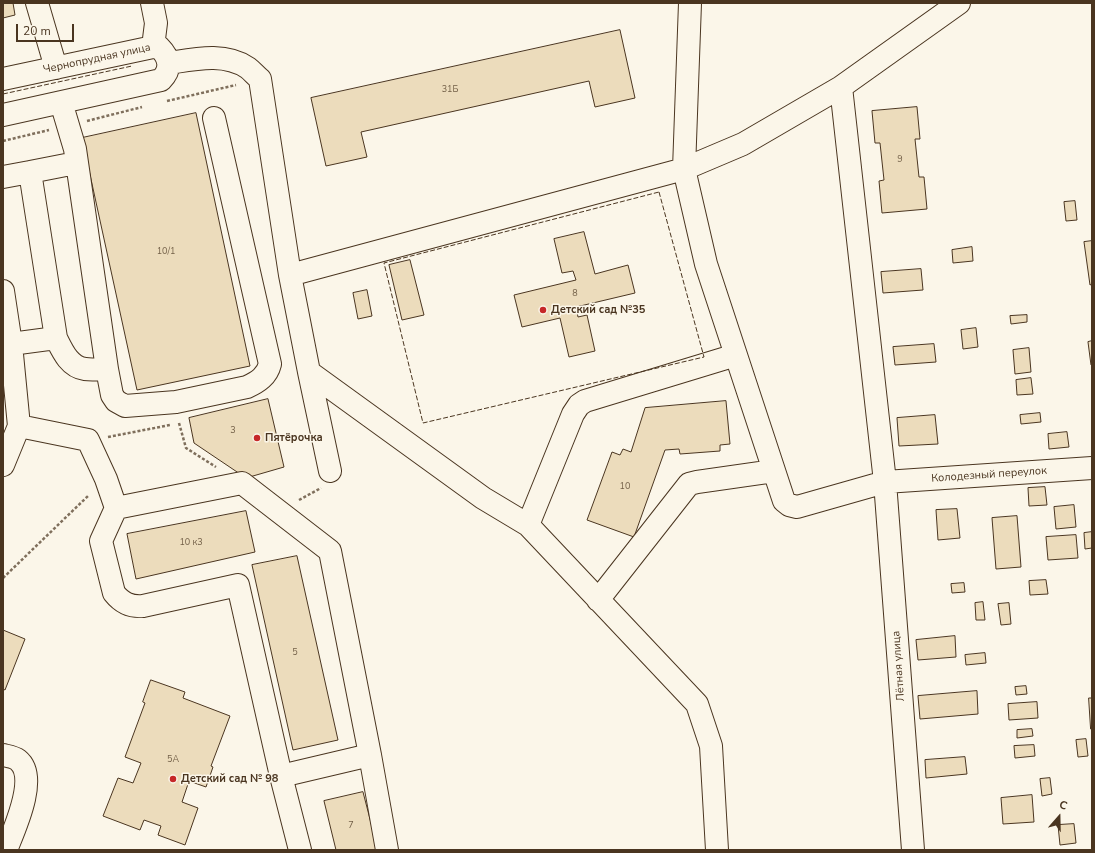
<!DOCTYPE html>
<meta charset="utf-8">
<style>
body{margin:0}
#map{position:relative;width:1095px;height:853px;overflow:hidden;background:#fbf6e9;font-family:"Nunito Sans",sans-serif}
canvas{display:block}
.frame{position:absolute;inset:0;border:4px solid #4a3520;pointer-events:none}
.north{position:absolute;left:1039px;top:797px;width:40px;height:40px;-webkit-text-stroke:3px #fbf6e9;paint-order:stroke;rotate:20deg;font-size:11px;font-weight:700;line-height:16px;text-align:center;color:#4a3520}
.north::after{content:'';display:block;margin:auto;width:14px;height:18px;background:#4a3520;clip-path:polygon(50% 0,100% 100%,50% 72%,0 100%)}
.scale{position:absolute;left:16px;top:24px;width:58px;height:18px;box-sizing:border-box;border:2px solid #4a3520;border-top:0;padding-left:5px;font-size:12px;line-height:14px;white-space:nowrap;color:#4a3520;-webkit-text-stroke:3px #fbf6e9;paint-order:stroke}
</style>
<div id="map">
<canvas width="1095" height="853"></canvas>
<div class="frame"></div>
<div class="north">С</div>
<div class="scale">20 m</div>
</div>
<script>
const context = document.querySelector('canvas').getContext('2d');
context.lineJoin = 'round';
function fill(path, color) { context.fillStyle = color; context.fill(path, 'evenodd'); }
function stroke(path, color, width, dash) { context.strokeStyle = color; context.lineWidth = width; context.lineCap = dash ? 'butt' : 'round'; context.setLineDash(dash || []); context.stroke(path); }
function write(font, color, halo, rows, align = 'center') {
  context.font = font + ' "Nunito Sans",sans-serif'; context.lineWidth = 3; context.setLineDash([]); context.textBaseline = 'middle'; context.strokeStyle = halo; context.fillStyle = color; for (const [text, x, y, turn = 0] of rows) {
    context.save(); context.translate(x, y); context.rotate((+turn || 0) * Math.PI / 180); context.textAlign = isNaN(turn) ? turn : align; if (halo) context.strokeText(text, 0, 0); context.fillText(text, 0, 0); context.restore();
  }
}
const building = new Path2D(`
 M3,3H13L15,15L3,18Z
 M620,30L635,98L595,107L589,81L361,132L367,157L326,166L311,98Z
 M917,107L920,139H915L919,177H924L927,209L882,213L879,181L884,180L880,143H875L872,111Z
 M196,113L250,366L137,390L82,138Z
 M1075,201L1077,220L1066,221L1064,202Z
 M584,232L595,274L628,265L635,293L576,307L578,317L587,315L595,351L569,357L560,318L522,327L514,295L576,280L573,271L562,273L554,239Z
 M1092,241V284L1090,285L1084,242Z
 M972,247L973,261L953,263L952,250Z
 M410,260L424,315L402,320L389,265Z
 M921,269L923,290L883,293L881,272Z
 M367,290L372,316L358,319L353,293Z
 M1027,315V322L1011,324L1010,316Z
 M976,328L978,347L963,349L961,330Z
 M1092,341V365H1091L1088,342Z
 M934,344L936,362L895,365L893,347Z
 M1029,348L1031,372L1015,374L1013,350Z
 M1031,378L1033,394L1017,395L1016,380Z
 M268,399L284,467L246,478L194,443L189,418Z
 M726,401L730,444L720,445V451L680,454L679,449L665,450L634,537L587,520L612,452L620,455L623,449L631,452L645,408Z
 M1040,413L1041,422L1021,424L1020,415Z
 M935,415L938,444L899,446L897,418Z
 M1067,432L1069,447L1049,449L1048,434Z
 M1045,487L1047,505L1029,506L1028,488Z
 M1074,505L1076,527L1056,529L1054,507Z
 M957,509L960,538L938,540L936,510Z
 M246,511L255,552L136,579L127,534Z
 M1017,516L1021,567L996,569L992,518Z
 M1092,532V548L1085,549L1084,533Z
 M1076,535L1078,558L1048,560L1046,537Z
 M297,556L338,740L293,750L252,565Z
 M1046,580L1048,594L1030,595L1029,581Z
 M964,583L965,592L952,593L951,584Z
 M983,602L985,620H976L975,603Z
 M1009,603L1011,624L1001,625L998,604Z
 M3,630L25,639L5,690L3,689Z
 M955,636L956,657L918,660L916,640Z
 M985,653L986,663L966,665L965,655Z
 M151,680L185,692L183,698L230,716L211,766L213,767L206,787L189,781L182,802L198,808L185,845L158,835L161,826L144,820L140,830L103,816L118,778L133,783L141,763L125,757L145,703L143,702Z
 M1026,686L1027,694L1016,695L1015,687Z
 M977,691L978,714L920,719L918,696Z
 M1089,698H1092V729H1091Z
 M1037,702L1038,718L1009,720L1008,704Z
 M1032,729L1033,736L1017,738V730Z
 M1086,739L1088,756L1078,757L1076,740Z
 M1034,745L1035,756L1015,758L1014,746Z
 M965,757L967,774L926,778L925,760Z
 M1050,778L1052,794L1042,796L1040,779Z
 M363,792L378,850H336L324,801Z
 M1032,795L1034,822L1003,824L1001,798Z
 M1074,824L1076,843L1060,845L1058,825Z`);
const path = new Path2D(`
 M167,101L236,85
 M87,121L142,107
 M3,141L49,130
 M179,423L186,448L216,467
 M108,437L170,425
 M299,500L321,488
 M3,578L89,495`);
const minor = new Path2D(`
 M37,3L56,68
 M152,3L156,23L153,47
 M690,3L684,169L706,264L784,501L789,505L797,507L885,482L1092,468
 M169,63C195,59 225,52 248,68C252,71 256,76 260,79L290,275L309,372L483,498L528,525L697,704L711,746L717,850
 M3,79L153,47H159C170,58 172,69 161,80L3,115
 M841,87L885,482L913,850
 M61,102L75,149L107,369L112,395L116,401L125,406L176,402L247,387C258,382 267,376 270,364L214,118
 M76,163L30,172L56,338C62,350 69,367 85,369C92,370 100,369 107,369
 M3,177L30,172
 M290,275L684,169L743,144L841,87L959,3
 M3,291L11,344L3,347
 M309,372L330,471
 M19,426L88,440L106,479L116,508L101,541L114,593C122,603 130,607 143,606L238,585L281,776L300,850
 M3,465L19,426L11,344L56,338
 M116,508L242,483L330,551L370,755
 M528,525L573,414L579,405L585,401L736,355
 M598,600L689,484L697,482L774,471
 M3,755C7,756 14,757 18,760C39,777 14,830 6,850
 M281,776L370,755L387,850`);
const fence = new Path2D(`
 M3,94L132,66
 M659,192L704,357L423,423L384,263Z`);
const markers = [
 [543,310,4,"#c62828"],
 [257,438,4,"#c62828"],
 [173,779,4,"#c62828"]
];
const numberNames = [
 ["31Б",450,90],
 ["9",900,160],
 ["10/1",166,252],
 ["8",575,294],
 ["3",233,431],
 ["10",625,487],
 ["10 к3",191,543],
 ["5",295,653],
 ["5А",173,760],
 ["7",351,826]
];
const streetNames = [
 ["Чернопрудная улица",97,59,-12],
 ["Колодезный переулок",989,475,-4],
 ["Лётная улица",899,666,-94]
];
const poiNames = [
 ["Детский сад №35",551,310],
 ["Пятёрочка",265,438],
 ["Детский сад № 98",181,779]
];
fill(building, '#ecdcbc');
stroke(building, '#4a3520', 1);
stroke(minor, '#4a3520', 24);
stroke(path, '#7f6f5c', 2.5, [3, 2]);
stroke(minor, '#fbf6e9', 22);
stroke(fence, '#4a3520', 1, [5, 2]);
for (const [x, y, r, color] of markers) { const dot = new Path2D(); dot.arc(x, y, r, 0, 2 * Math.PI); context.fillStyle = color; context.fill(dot); stroke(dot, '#fbf6e9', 1.5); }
write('9px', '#725f47', null, numberNames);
write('11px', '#4a3520', '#fbf6e9', streetNames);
write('bold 11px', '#4a3520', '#fbf6e9', poiNames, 'left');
</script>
